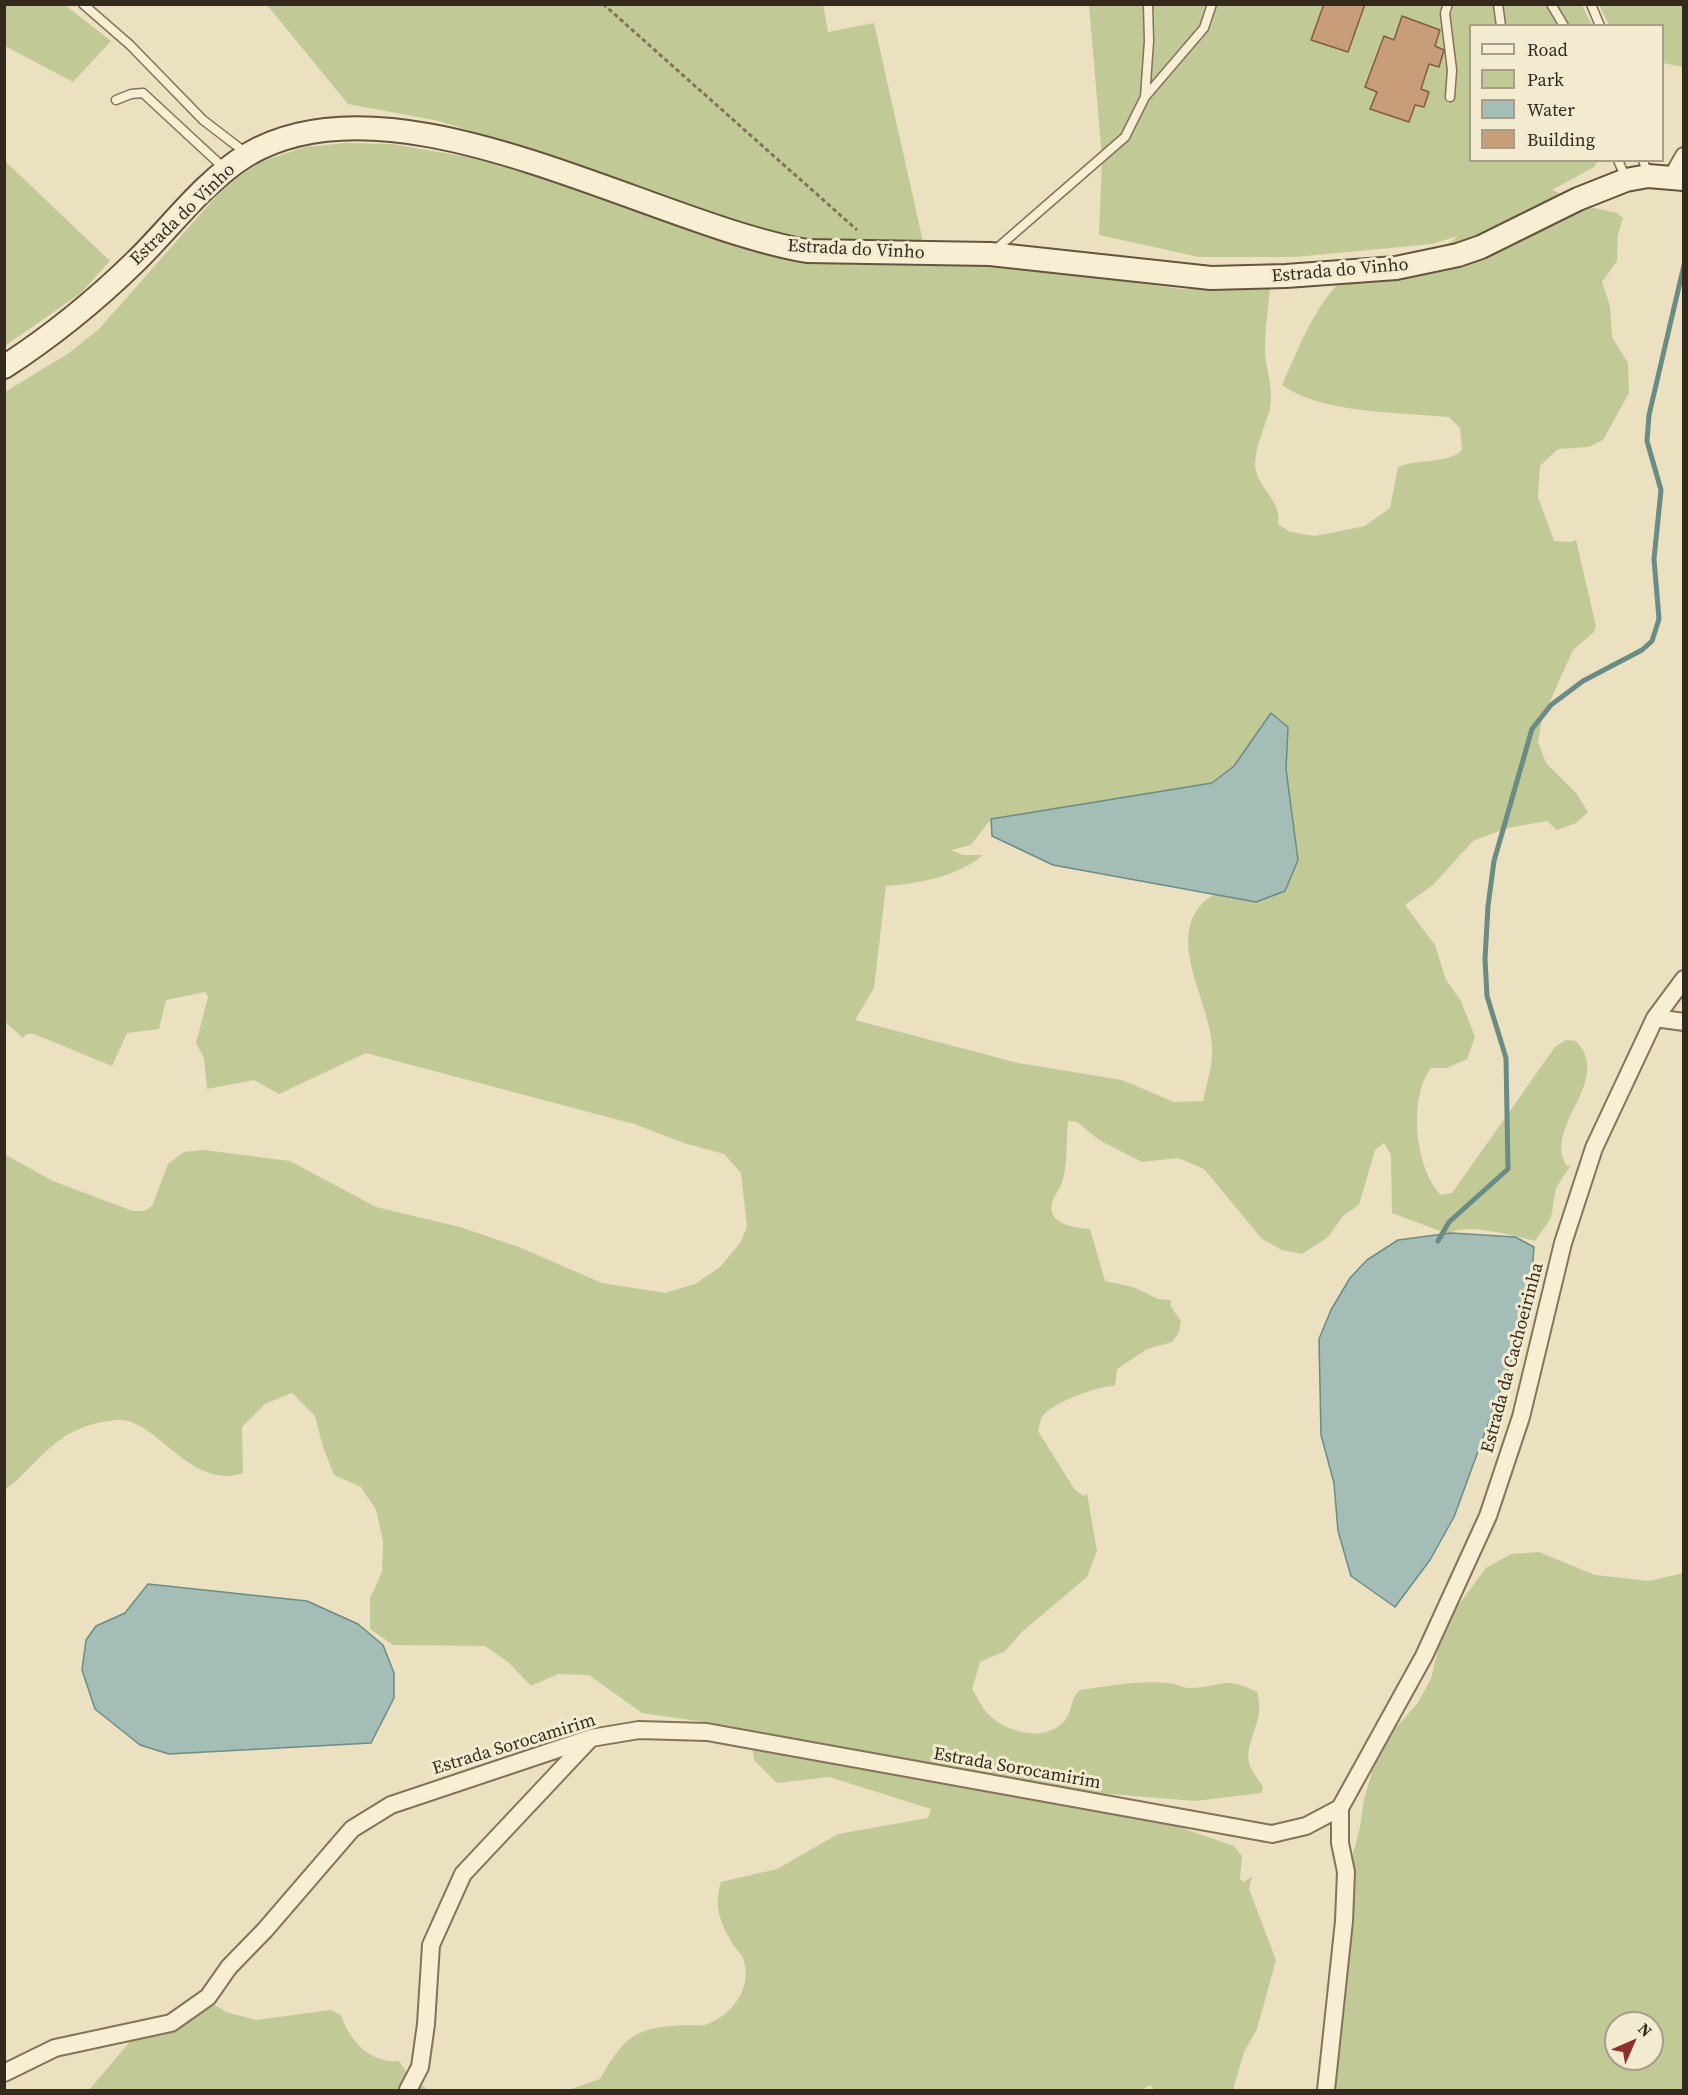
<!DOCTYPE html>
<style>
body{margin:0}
#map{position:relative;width:1688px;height:2095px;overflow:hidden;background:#ebe1c1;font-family:"Source Serif 4",serif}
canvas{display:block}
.frame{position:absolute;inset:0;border:6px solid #34291d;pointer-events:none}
.legend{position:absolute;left:1469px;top:24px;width:195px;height:138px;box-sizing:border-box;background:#f3ebd0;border:2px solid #a79d88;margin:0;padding:8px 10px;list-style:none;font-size:18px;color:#34291d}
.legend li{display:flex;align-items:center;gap:12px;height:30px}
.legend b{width:30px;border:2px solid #a79d88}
.north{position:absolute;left:1604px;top:2011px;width:60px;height:60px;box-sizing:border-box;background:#f3ebd0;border:2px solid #a79d88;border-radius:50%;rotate:45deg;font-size:16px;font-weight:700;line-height:24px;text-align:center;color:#34291d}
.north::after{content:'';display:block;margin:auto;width:21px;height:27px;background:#90302d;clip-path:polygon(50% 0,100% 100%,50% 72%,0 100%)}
</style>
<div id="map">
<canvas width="1688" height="2095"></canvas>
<div class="frame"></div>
<ul class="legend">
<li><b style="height:8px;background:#f7eed4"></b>Road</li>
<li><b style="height:16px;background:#c1c996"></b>Park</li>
<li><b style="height:16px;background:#a4beb7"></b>Water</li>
<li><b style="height:16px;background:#c89d79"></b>Building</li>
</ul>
<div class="north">N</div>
</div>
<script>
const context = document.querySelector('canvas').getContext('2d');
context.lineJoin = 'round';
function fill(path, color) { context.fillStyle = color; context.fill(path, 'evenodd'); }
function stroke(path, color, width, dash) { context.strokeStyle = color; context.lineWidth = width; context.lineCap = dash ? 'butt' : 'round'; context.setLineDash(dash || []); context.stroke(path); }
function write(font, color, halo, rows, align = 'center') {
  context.font = font + ' "Source Serif 4",serif'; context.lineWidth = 6; context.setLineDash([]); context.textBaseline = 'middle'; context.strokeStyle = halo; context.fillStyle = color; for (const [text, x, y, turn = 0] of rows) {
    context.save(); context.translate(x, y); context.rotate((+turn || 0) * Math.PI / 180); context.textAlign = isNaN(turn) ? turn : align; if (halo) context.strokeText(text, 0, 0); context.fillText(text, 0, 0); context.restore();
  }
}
const green = new Path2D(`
 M823,4L828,32L874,23L924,246L810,244L776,237L497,139L439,121L348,104L267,5Z
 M4,5H65L111,41L73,82L5,46Z
 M1089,5H1582L1592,25L1470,26V160L1598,161L1594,167L1552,190L1590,207L1617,213L1623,218L1618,234L1617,261L1602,282L1610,306L1612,337L1628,363L1629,393L1603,440L1589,447L1558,449L1540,466L1538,497L1554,541L1570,542L1576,540L1596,626L1594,632L1573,650L1542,719L1538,742L1546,763L1576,793L1588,812L1576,823L1557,830L1547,821L1507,828L1473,841L1433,885L1405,905L1435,945L1446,980L1461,1001L1475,1037L1467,1059L1447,1068H1431C1408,1097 1415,1169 1441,1195L1452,1193L1555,1047L1566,1040L1576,1041C1614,1082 1542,1125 1567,1166L1571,1165L1556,1188L1551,1218L1535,1241C1515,1236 1465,1222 1448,1234L1392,1213L1391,1155L1384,1143L1375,1150L1359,1205L1343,1216L1328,1237L1302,1254L1282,1250L1262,1239L1204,1169L1178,1158L1142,1162L1099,1140L1077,1122L1068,1121C1066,1140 1068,1165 1062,1183C1060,1189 1055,1194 1053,1200C1044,1223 1073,1228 1090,1229L1105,1281L1133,1287L1158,1299L1171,1300V1307L1181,1321L1179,1333L1172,1342L1147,1349L1117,1369L1115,1386C1099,1385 1051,1403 1042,1417C1040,1421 1039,1427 1038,1431L1075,1490L1084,1496L1087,1493L1097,1551L1087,1577L1023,1631L1005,1651L980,1662L972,1689C977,1696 981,1706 987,1713C1006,1733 1047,1744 1066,1719C1072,1710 1071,1697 1080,1690C1108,1686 1139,1680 1167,1683C1175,1683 1182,1688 1190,1688C1221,1687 1224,1675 1257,1692C1267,1720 1242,1744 1250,1766C1253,1773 1259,1780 1263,1787L1261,1793L1195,1801L1098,1793L1089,1796L1234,1846L1242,1856L1240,1879L1244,1882L1252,1876L1249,1889L1276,1960L1257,2029L1244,2052L1233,2090H1154L1150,2085L1142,2090H568L600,2079C625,2036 635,2027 686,2025C692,2025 700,2026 705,2025C731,2016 752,1990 744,1961C743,1956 737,1950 734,1946C721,1924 713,1908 721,1882L777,1869L838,1834L928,1818L931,1809L829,1777L777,1783L754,1760L751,1734L732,1726L642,1713L589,1675L558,1674L531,1686L508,1662L485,1646L393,1645L370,1629V1598L382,1572L383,1541L376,1510L361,1487L334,1475L323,1447L315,1416L292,1393L265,1404L242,1427L243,1473C191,1492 154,1415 116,1420C73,1425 58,1439 29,1468C21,1475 14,1485 5,1489L4,1154L53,1181L133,1211H144L152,1206L168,1164L184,1152L204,1150L290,1161L376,1207L460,1227L519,1247L602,1283L665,1293L695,1284L720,1267L740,1243L747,1227L741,1173L724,1154L687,1144L634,1124L366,1053L279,1094L254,1080L207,1089L204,1058L196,1043L208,997L205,992L166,1000L159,1029L127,1033L112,1066L34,1034H27L23,1038L5,1022V392L69,353L99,329L226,185L260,162L305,147L345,143L392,144L497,162L765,254L807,261L989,262L1181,289H1270C1268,309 1265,329 1265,349C1265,369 1274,386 1270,408C1266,426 1252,452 1256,471C1260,489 1283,504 1278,524L1290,532L1315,536L1365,526L1390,508L1398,467C1420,458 1446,465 1462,450L1460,428L1449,417C1399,412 1322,414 1282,385C1298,350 1312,311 1339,283L1439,251L1458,236L1432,244L1295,257H1199L1099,235L1102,158ZM1272,712L1273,721L1232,889C1224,892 1212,894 1206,900C1163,937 1211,1003 1212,1046C1213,1064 1207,1083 1203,1101L1174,1102L1122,1080L1018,1063L855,1020L874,988L886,886C920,883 957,877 983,855H963L951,850L971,845L991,819L1212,783L1234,766Z
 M1599,5H1683V67L1663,63L1662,26L1609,25Z
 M5,161L110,261L81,293L5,346Z
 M1539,1552L1595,1575L1650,1581L1683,1573V2090H1323L1353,1854L1360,1827L1364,1799L1380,1745L1417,1704L1431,1679L1444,1624L1486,1568L1511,1554ZM1616,2023H1652V2059H1616Z
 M213,2004L226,2012L256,2020L331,2010L341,2015C350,2041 369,2063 399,2061L405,2070L428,2090H89L133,2038Z`);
const water = new Path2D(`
 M1271,713L1288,727L1286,769L1298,860L1285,891L1256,902L1053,865L992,836L991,819L1212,783L1234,766Z
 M1451,1233L1515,1237L1534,1247L1529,1312L1454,1517L1430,1560L1395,1607L1351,1576L1338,1531L1334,1483L1321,1435L1319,1339L1331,1310L1350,1278L1367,1260L1398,1240Z
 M148,1584L307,1601L358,1624L383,1645L394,1673V1698L371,1743L169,1754L140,1745L95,1709L82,1670L86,1640L96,1626L125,1613Z`);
const stream = new Path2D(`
 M1438,1241L1449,1222L1508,1169L1506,1058L1487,996L1485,959L1488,906L1494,861L1532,729L1551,705L1583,681L1642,650L1652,641L1659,619L1654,559L1661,490L1647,441L1649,415L1684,265`);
const building = new Path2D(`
 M1324,4H1365L1348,52L1311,40Z
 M1402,16L1440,30L1435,46L1444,50L1439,67L1429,64L1421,89L1429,92L1424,107L1415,105L1409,122L1370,109L1377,92L1365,87L1384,36L1394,40Z`);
const path = new Path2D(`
 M603,4L857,230`);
const lane = new Path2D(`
 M83,4L130,45L203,120L246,153
 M1448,4L1445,13L1452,70L1450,97
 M1498,4L1501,26
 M1551,4L1564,26
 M1591,4L1600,26
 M1145,97L1149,41L1148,4
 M116,100L131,94L143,93L225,169
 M1618,160L1626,179
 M1643,160L1648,175
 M995,250L1125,137L1145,97L1204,28L1212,4`);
const street = new Path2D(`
 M1672,177L1684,156
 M1655,1018L1684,1022
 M4,2073L55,2048L171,2023L208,1997L229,1967L265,1930L352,1829L391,1805L591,1738L639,1730L707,1732L1272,1834L1306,1826L1340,1808
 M408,2090L420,2067L426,2024L431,1945L463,1874L589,1740
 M1326,2090L1344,1921L1346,1872L1340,1843V1808L1424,1656L1488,1516L1521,1417L1563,1243L1594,1148L1655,1018L1684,979`);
const secondary = new Path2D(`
 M4,367C52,336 95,301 135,262C171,227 204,181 247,155C396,66 650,224 807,251L990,254L1211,278L1286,276L1396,268L1458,255L1481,247L1578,199L1626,180L1648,176L1684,179`);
const streetNames = [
 ["Estrada do Vinho",183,215,-44],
 ["Estrada do Vinho",856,250,3],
 ["Estrada do Vinho",1340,271,-5],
 ["Estrada da Cachoeirinha",1513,1358,-75],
 ["Estrada Sorocamirim",514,1745,-17],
 ["Estrada Sorocamirim",1017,1769,10]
];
fill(green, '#c1c996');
fill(water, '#a4beb7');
stroke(water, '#6b8b85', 1.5);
stroke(stream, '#6b8b85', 5);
fill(building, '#c89d79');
stroke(building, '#825d41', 1.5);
stroke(lane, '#84725a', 11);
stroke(street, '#84725a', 20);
stroke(secondary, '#66533d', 26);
stroke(path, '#84725a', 3, [4.5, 3]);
stroke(lane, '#f7eed4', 8);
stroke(street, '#f7eed4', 16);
stroke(secondary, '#f7eed4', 22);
write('18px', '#34291d', '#f3ebd0', streetNames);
</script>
